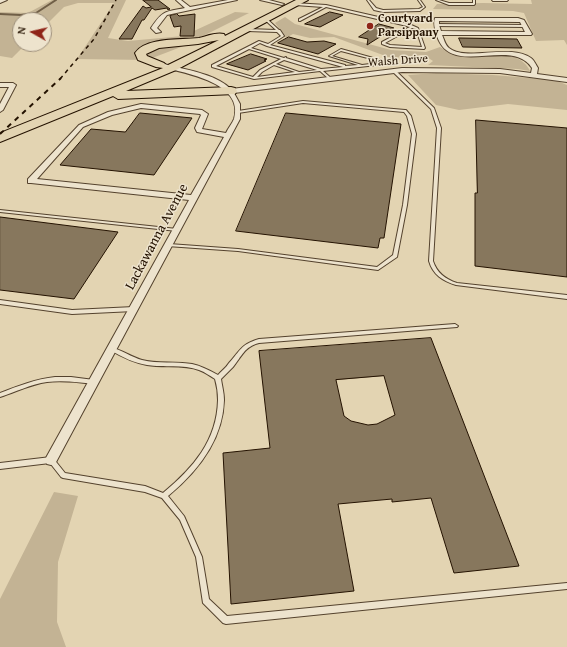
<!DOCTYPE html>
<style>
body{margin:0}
#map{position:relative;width:567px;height:647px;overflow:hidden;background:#e3d4b2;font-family:"Gentium Book Plus",serif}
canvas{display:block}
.north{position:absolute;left:12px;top:12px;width:40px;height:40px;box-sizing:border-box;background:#ede3cd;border:1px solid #9d8f7b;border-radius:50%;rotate:278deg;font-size:11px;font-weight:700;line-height:16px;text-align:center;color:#241201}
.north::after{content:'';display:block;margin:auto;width:14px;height:18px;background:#8f2418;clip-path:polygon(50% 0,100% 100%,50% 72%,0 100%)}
</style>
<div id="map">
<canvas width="567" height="647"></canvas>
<div class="north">N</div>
</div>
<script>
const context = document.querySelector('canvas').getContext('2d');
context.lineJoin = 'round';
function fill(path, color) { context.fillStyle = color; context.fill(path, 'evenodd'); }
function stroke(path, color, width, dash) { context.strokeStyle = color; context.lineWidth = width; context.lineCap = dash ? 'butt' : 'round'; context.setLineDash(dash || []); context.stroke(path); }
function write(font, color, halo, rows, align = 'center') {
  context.font = font + ' "Gentium Book Plus",serif'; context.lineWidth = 3; context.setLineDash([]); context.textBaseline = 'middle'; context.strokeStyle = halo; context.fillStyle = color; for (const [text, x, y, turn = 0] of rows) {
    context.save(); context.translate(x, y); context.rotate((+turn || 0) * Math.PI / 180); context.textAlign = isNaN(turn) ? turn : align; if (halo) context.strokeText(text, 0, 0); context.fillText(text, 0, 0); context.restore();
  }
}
const green = new Path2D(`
 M52,0H126L108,38L128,41L183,36L235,12L249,13L181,47L147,60L77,59L114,3H78L64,7L44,27V20H20V44H26L12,58L0,56V12L28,13Z
 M531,0H567V45L564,40L536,41L524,13L513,11L433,9L437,4L483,3L532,4Z
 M285,17L295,24L391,50L426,52L440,47C445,50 452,53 457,54C479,58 519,46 530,71L518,69L428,65L433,61L424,55L391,58L334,37L310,38L293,34L286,38L275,23Z
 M437,73L493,75L555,80L567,85V110L508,104L459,110L436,105L408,75Z
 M54,492L78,496L58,562L57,622L66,647H0V599Z`);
const stream = new Path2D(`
 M0,14L21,15L36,13L56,0`);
const building = new Path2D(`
 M143,0H158L170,9L168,10L167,8L155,10L152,8L144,20H142L132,39H119L143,6L146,8L151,7Z
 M330,12L343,15L320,27L305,24Z
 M177,14L179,16L195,14L194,36H180L181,26L174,27L170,16Z
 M379,24L394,28L367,45L368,39L359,37Z
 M289,37L307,42L324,41L336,44L318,54L278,43Z
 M459,38L517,39L522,48L463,47Z
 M251,54L267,59L264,60L266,61L248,70L227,64Z
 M140,113L192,118L154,175L60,165L91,129L125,132Z
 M286,113L401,124L384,238H380L378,248L236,231Z
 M476,120L567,128V277L475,266V193H477Z
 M0,217L118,232L74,299L0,290Z
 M431,338L519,566L454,573L431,498L392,502V499L338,504L354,591L231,604L223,453L270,448L259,351ZM384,376L395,415L377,424L368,425L351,421L344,416L336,380Z`);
const lane = new Path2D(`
 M367,0H369L376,8L383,10L419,9L423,7L418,0H420L425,7L420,11L383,12L374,10Z
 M436,0H439L449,3H473V0H475V4L474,5H449Z
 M492,0H508L507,1H493Z
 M294,3L326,5L409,24L418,28L425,48L424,49L390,47L382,44V42L410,27L407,26L326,7L300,21H299V19L323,7L295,5ZM412,28L416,29L422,47L390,45L385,43Z
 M266,18L279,30H280L284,36L270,45L345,65V66L358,65L329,56L341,49L384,61L383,62L341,51L332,56L362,65L395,61L396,62L395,63L323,71L331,78L329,79L320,71L254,79L212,67V65L259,41L268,44L281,36L277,32L247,31L246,30L247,29L276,30L265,20V19ZM260,43L267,46L343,67L321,69L286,58V57L284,58L251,48ZM249,49L281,59L260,70L253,77L216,66ZM284,60L317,70L299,72L276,64ZM274,65L295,72L257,77L262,72Z
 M436,24L525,25L526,26L525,27L435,26V25Z
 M393,70H395L434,108L441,128L433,261C437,273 445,279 457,283L567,295V299L456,285C443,281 433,275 429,261L437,128L431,109L393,72Z
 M303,101L405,110H406L411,116L416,134L407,205L397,257L378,270L238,251L167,246V245L169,244L238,249L377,267L393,255L403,205L412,134L407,116L404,112L303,103L238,113L236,112L238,111Z
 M0,210L177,229L179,230L177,231L0,212Z
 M0,300L72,310L134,307L136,309L134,311L72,314L0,304Z
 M455,324L458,326L457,327L259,343C244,347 242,356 233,367C229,371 225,375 221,379C222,386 224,393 224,400C223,440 197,472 168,496L184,516L202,557L209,599L227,616L567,583V589L226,624L223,623L203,603L196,557L180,520L162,498L145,492L63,478L61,477L50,463L0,469V463L51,457L53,458L65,473L145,486L163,493C193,468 217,441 218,400C218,393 217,386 215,379C210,376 205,372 199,370C183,364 164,368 147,365C134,363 122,357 110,350L109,349L110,348C117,347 133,358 142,360C158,364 175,361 192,364C201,366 209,370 218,375C221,371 226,368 229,363C241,350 240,345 259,339Z
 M55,377H71L94,380L96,381L97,382L96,383L94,384C78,382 63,380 47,382C31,384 16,392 0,397V393C18,386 36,379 55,377Z`);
const street = new Path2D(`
 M0,0H7L0,3Z
 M176,0H181L190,7L228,0H237L167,15L157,28L161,32L156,33L151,28C163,10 165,12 185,8Z
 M260,0H269L284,4L282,5Z
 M435,18H518L524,20L532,34L531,35H442C444,39 445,45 449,48C467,62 509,43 531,58C534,60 536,65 538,68L537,74L567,78V82L500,73L402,72L234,93L240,104V119L55,464L51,465L47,464L45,460L47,456L189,200L31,183H28V179L79,125L108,112L141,104L202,110L208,114L202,129L226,133C228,128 232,124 234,119C245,83 185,73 162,67V65L164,64C186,70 214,73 231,89L402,68L500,69L531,73L532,68C511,36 451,79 437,36C435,29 433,24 435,18ZM439,21L518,22H520L525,32L441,31L439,25ZM141,108L200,114L201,115L195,128L197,132L224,137L191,195L37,179L83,127L112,115Z
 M0,83H13L16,85L3,110L0,112V104L9,87H0Z`);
const highway = new Path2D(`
 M296,0H308L176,70L126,91L231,87L235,88L237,91L235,94L118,99L113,96L0,142V133L163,68L156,67L138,60L135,53C146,37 181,40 199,38C207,36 216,32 224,34L225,36ZM219,40L164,67L166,65L164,63L147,56L146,54L159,48L198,44Z`);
const railFar1 = new Path2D(`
 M60,79L94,39L116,0`);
const rail = new Path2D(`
 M0,134L61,78`);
const markers = [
 [370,26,4,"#8f2418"]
];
const farPoinames = [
 ["Courtyard",378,19],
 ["Parsippany",378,33]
];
const farStreetnames = [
 ["Walsh Drive",398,61,-4]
];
const streetNames = [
 ["Lackawanna Avenue",157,237,-62]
];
fill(green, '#c3b394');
stroke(stream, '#705f47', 2);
fill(building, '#87775d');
stroke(building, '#241201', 1);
stroke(lane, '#54422d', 2);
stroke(street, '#54422d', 2);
stroke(highway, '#241201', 2);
fill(lane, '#ede3cd');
fill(street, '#ede3cd');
fill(highway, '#e3d4b2');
stroke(railFar1, '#241201', 1.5, [4, 4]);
stroke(rail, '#241201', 2, [5, 5]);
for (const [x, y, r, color] of markers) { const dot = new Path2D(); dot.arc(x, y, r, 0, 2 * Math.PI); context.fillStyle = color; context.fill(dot); stroke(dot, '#ede3cd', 1.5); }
write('bold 12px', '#241201', '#ede3cd', farPoinames, 'left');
write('12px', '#241201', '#ede3cd', farStreetnames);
write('14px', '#241201', '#ede3cd', streetNames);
</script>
